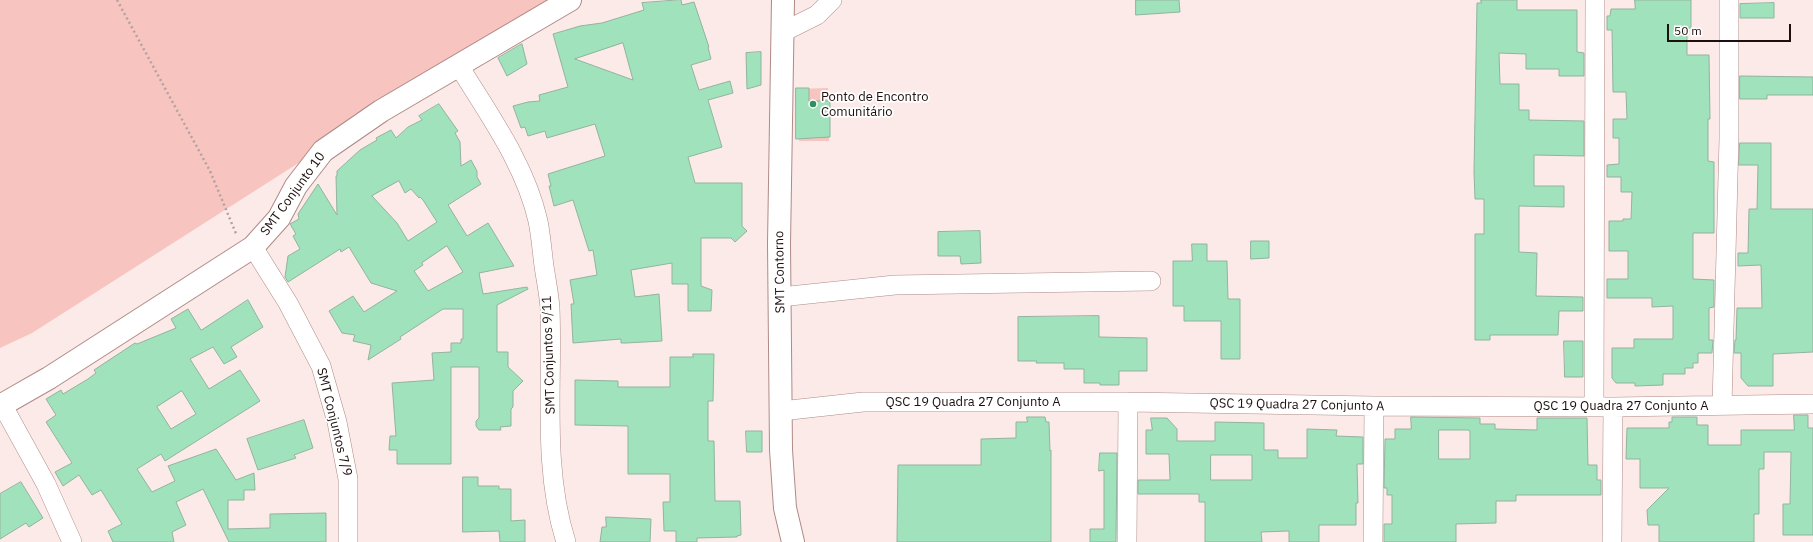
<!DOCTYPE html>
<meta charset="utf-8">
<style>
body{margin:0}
#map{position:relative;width:1813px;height:542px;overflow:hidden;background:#fbeae8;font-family:"IBM Plex Sans",sans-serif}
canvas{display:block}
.scale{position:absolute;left:1667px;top:24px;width:124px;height:18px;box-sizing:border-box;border:2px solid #1c0f0e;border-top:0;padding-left:5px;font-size:12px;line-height:14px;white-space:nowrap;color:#1c0f0e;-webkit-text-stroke:3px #fff;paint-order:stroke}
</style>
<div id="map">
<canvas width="1813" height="542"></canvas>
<div class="scale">50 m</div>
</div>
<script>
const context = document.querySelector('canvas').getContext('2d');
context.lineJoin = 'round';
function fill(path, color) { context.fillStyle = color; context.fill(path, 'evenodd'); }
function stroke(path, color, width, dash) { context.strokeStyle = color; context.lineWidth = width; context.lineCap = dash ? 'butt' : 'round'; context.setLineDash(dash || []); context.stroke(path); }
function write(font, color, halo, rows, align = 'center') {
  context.font = font + ' "IBM Plex Sans",sans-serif'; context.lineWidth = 3.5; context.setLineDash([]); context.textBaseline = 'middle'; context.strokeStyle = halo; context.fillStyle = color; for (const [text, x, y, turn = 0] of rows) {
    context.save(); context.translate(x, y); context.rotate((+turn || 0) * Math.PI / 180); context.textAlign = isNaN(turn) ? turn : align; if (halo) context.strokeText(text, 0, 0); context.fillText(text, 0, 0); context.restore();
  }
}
const green = new Path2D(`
 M0,0H554L32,333L0,348Z
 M828,88L829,141H799L798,89Z`);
const building = new Path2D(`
 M681,0L682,5L694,2L709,47H708L711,59L691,65L699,90L730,81L733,93L708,100L722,147L688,157L695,183H742V226L747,231L735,242L731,238H701V286L712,290L711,311H688V284H672V263L631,270L635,297L659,294L662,341L626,343H621V339L573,343L571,304H574L570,280L597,275L593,250L589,251L573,200L554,206L549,186H551L548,174L605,156L595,124L547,138L545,131L528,136L525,127L521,128L513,106L528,102L540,101L539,95L568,87L553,34L580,26L602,23L644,10L642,3ZM623,43L633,80L575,59Z
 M1136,0H1179L1180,12L1136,15Z
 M1481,0H1517V10H1577V52L1584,53V76H1559V69H1526V54L1499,53L1500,84H1519V110H1529V120L1584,121V156L1534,155V186H1564V207L1519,206V252L1537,253L1536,296L1583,297V311H1559L1558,335H1490V340H1475V234H1484V199H1475L1474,172L1477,3H1481Z
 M1635,0H1691V28H1687V55H1709L1710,119H1708V161L1714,162V233H1693V279L1714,280V307L1709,308V340H1713L1712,353H1698V363H1693V368H1685V374H1663V385L1635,386V383H1616L1612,378V348H1634V339H1673V306L1652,307V298H1607V279H1628V251H1609V221H1623V219H1631L1632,192H1621V177H1607V165L1619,164V138H1613V119H1627L1626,92H1613L1612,30H1607V16H1610L1611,9H1635Z
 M1774,3V18H1740V4Z
 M522,44L527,64L507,76L498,58Z
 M761,52V85L747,89L746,53Z
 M1740,76L1813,77V95H1767V99H1740Z
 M796,88H809V101H830V137L796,139Z
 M439,104L458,131L455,133L460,142L461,166L471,160L477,171V177L481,184L448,205L467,236L488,223L514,266L479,273L483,294L527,287L528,289L497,305V352H508V367L523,381L513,391V407L511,409V426L500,427L501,430H479L476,426V421L479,418V367H451V464H397V450H389L390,436H396L392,383L434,380L432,353L451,352V343H461V339H463V309H443L400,337L401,339L368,360L371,345L353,341L355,335L342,333L329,311L353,296L364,312L397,291L371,283L349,247L341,252L340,249L288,282L285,277L288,256L300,249L293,236L296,234L290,224L299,219L298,214L318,184L337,215L336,176H337V171L360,150L377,140L376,138L391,130L396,138L408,127L422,120L419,116ZM399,181L405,193L411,189L419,198L420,197L423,200L437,222L408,241L397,223L372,196ZM447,246L463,272L428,291L414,271L423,265L422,263Z
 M1740,143H1771V209H1813V352L1773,354V386H1748L1741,378V353H1734L1735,340H1736L1737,308H1762L1761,265L1738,266V253H1748L1749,209H1757L1758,165H1739Z
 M980,231L981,263L961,264L960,256H938V232Z
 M1251,241H1269V258L1251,259Z
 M1192,244H1207V261H1227L1228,299H1240V359H1221V321H1184V306H1173V261H1192Z
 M248,300L263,327L231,347L237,357L224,364L213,347L190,359L209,389L240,370L260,401L165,461L161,454L137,469L152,492L175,481L168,466L216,449L236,480L254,473L255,490H244V500H228V529L270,528V514L326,513V542H229L203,489L176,502L186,525L172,532L174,542H113L108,531L122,524L101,490L92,495L79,475L63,486L55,472L72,463L46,422L56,415L46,399L61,390L63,394L88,379L96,373L94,370L135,343L137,344L176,328L171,319L188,309L201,330ZM182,391L196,414L171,429L157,407Z
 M1099,316V337L1147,338V371H1119V385H1100V383H1084V369H1064V363H1036L1037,361H1018V317Z
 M1564,341H1583V377H1565Z
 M693,354H714L713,401H708V441H714L715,501H740L741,535L737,536V537L697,538V542H676V531H664L663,502H670V474H628V426L575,425V380L618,381V387H670V357H693Z
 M1794,415H1808V428H1813V535H1783V504H1790L1791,452H1764V469H1759V514H1754V542H1659V525H1648L1647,510L1669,488H1640V459H1626L1627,428H1669V422H1672V417H1697V425H1708V445H1741V430H1794Z
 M1027,417H1045L1046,422H1049L1050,451L1051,450V542H897L898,465H981V439L1016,438V422H1027Z
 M1411,417L1480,418V424H1495V429L1537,430V418H1587L1588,465H1597V480H1601V495H1516V501H1496V523L1456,524V542H1384V524H1392V495H1387V488H1384L1385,439H1395V429H1411ZM1439,430H1468L1470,431V459H1439Z
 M1151,418H1167L1177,429V441H1215V422L1264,423V450H1278V458H1307V429L1337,430L1336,436L1363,437V464H1357L1358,503H1356V525H1319V542H1289V531L1261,532L1262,542H1205V502H1199V494H1138V480H1170L1169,454H1146V430H1152ZM1211,455H1252V480H1211Z
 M304,420L313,448L294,455L296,458L258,470L247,439Z
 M746,431H762V452H747Z
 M1100,453H1117L1116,542H1090V529H1104V470L1099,471Z
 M463,477H478V486H499V489H511V521L525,520V542H500L499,531L463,532Z
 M21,482L43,518L29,527L26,523L0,539V494Z
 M606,517L651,519L650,542H600L602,527H606Z`);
const path = new Path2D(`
 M117,0L210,171L237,236`);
const minor = new Path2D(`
 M783,32L817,15L832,0
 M459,66C489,115 525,164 538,221C541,236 542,251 544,266C546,280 549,294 550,308C553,386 542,467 566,542
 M253,247L288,303L321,366L337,422L348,479V542
 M780,297L895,285L1151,281
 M3,406L46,484L72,542
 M1594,406L1595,0
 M1722,406L1729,138V0
 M781,411L863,402H1128L1374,406L1613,407L1813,404
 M1127,542L1128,402
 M1373,542L1374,406
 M1612,542L1613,407`);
const tertiary = new Path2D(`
 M783,0L779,244L781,450L785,508L793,542
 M0,406L49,378L253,247L279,218L296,186L323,151L381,111L570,0`);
const markers = [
 [813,104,4,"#368c60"]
];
const poiNames = [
 ["Ponto de Encontro",821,97],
 ["Comunitário",821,112]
];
const streetNames = [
 ["SMT Conjunto 10",293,194,-54],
 ["SMT Contorno",780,272,-91],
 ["SMT Conjuntos 9/11",549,355,-92],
 ["QSC 19 Quadra 27 Conjunto A",973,402],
 ["QSC 19 Quadra 27 Conjunto A",1297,405,1],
 ["QSC 19 Quadra 27 Conjunto A",1621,406],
 ["SMT Conjuntos 7/9",334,422,76]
];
fill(green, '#f7c4bf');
fill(building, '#a0e2bb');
stroke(building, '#92b39e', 1);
stroke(minor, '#af8a86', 20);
stroke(tertiary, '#af8a86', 24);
stroke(path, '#b2a2a1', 2.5, [2, 3]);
stroke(minor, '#fff', 19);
stroke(tertiary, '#fff', 22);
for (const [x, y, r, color] of markers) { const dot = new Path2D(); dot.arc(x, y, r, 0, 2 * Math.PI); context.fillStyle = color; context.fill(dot); stroke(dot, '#fff', 1.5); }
write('13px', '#1c0f0e', '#fff', poiNames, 'left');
write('13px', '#1c0f0e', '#fff', streetNames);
</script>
